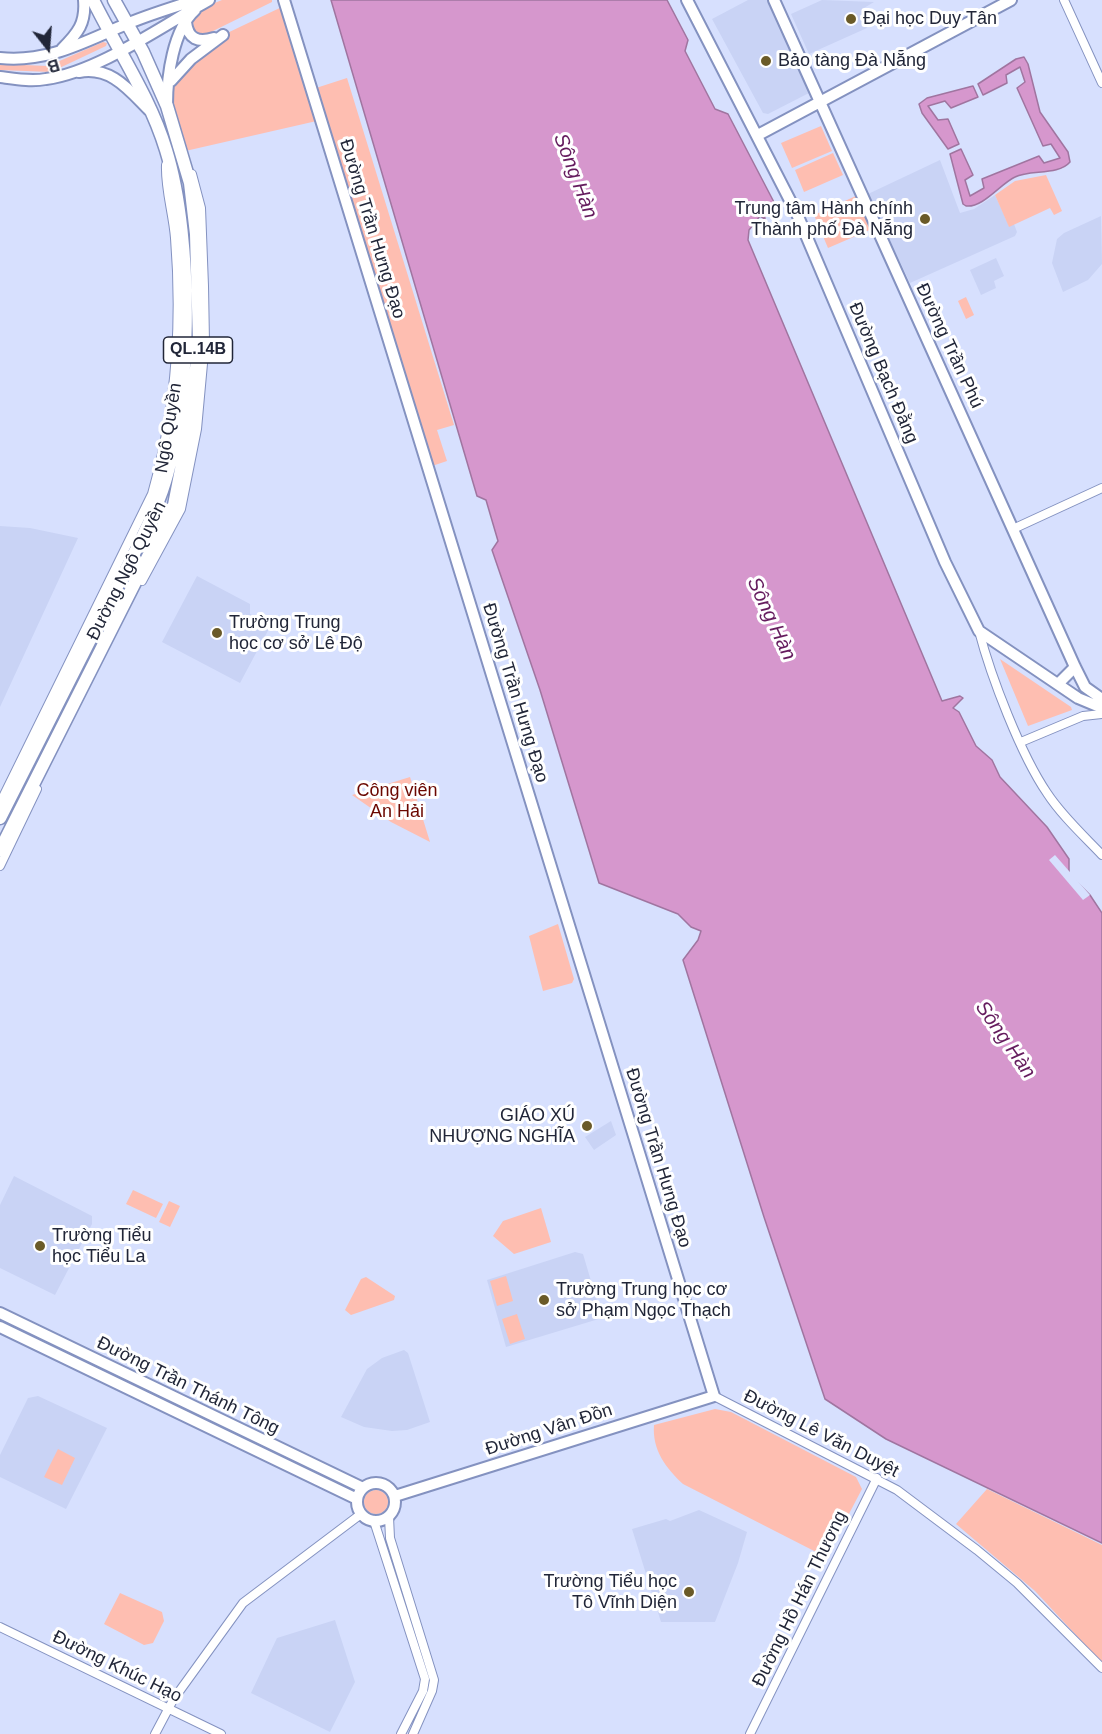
<!DOCTYPE html>
<meta charset="utf-8">
<style>
body{margin:0}
#map{position:relative;width:1102px;height:1734px;overflow:hidden;background:#d7e0fe;font-family:Arial,sans-serif}
canvas{display:block}
.north{position:absolute;left:18px;top:18px;width:60px;height:60px;-webkit-text-stroke:4px #fff;paint-order:stroke;rotate:163deg;font-size:16px;font-weight:700;line-height:24px;text-align:center;color:#212638}
.north::after{content:'';display:block;margin:auto;width:21px;height:27px;background:#212638;clip-path:polygon(50% 0,100% 100%,50% 72%,0 100%)}
</style>
<div id="map">
<canvas width="1102" height="1734"></canvas>
<div class="north">B</div>
</div>
<script>
const context = document.querySelector('canvas').getContext('2d');
context.lineJoin = 'round';
function fill(path, color) { context.fillStyle = color; context.fill(path, 'evenodd'); }
function stroke(path, color, width, dash) { context.strokeStyle = color; context.lineWidth = width; context.lineCap = dash ? 'butt' : 'round'; context.setLineDash(dash || []); context.stroke(path); }
function write(font, color, halo, rows, align = 'center') {
  context.font = font + ' Arial,sans-serif'; context.lineWidth = 6; context.setLineDash([]); context.textBaseline = 'middle'; context.strokeStyle = halo; context.fillStyle = color; for (const [text, x, y, turn = 0] of rows) {
    context.save(); context.translate(x, y); context.rotate((+turn || 0) * Math.PI / 180); context.textAlign = isNaN(turn) ? turn : align; if (halo) context.strokeText(text, 0, 0); context.fillText(text, 0, 0); context.restore();
  }
}
const built = new Path2D(`
 M748,0H767L780,31L810,85L809,93L768,114L763,113L712,19Z
 M822,0L874,2L864,8L868,18L864,20L867,28L809,54L791,14Z
 M940,160L960,213L974,209L995,195L1009,226L1014,224L1017,232L1015,236L910,283L868,194Z
 M1101,216L1102,264L1088,280L1063,292L1052,263L1057,239L1064,233Z
 M996,258L1004,276L994,281L996,288L981,295L970,270Z
 M0,526L30,528L78,538L0,707Z
 M197,576L250,604V614L271,625L240,683L162,642Z
 M611,1121L616,1135L594,1150L585,1137Z
 M14,1176L92,1216V1224L55,1295L0,1268V1205Z
 M575,1252L583,1254L602,1318L506,1347L487,1280Z
 M404,1350L408,1353L430,1422L407,1430L392,1431L364,1427L341,1417L367,1369L382,1358Z
 M38,1396L107,1428L66,1509L0,1477V1455L28,1398Z
 M699,1510L747,1532L738,1563L715,1622H661L632,1529L666,1519L670,1521Z
 M335,1620L355,1682L330,1732L251,1693L277,1638Z`);
const green = new Path2D(`
 M222,0H272V2L209,33L199,35L194,31L193,21L207,6Z
 M286,5L321,120L181,152L168,107L169,83L223,35Z
 M103,42L107,43L106,46L51,72L0,70V64L48,66Z
 M347,78L454,425L437,430L447,461L432,466L316,88Z
 M821,126L832,151L792,168L781,143Z
 M833,153L843,175L804,192L795,170Z
 M1046,175L1062,211L1054,215L1050,208L1009,227L995,195L1015,181Z
 M858,195L872,229L828,248L814,215Z
 M966,297L974,315L966,319L958,301Z
 M1000,659L1071,707L1072,710L1028,726Z
 M410,777L430,842L391,822L352,795Z
 M558,924L574,979L572,983L543,991L529,936Z
 M133,1190L163,1204L156,1218L126,1204Z
 M169,1201L180,1206L170,1227L159,1222Z
 M541,1208L551,1242L514,1254L493,1236L503,1221Z
 M506,1276L513,1301L497,1306L490,1281Z
 M366,1277L395,1296L394,1300L351,1315L345,1310L361,1279Z
 M517,1314L525,1339L510,1344L502,1319Z
 M715,1409L731,1412L856,1477L862,1489L829,1552L820,1554L683,1484C666,1468 652,1450 654,1425Z
 M58,1449L75,1458L62,1485L44,1477Z
 M987,1489L1102,1545V1663L1035,1591L956,1524Z
 M364 1502a12 12 0 1 1 24 0a12 12 0 1 1-24 0Z
 M120,1593L162,1612L164,1621L153,1643L144,1645L104,1624Z`);
const water = new Path2D(`
 M331,0H667L688,40L685,51L715,109L728,114L776,206L764,211L765,219L760,216L749,230L748,240L942,701L960,696L963,698L953,708L959,712L976,746L992,760L1000,777L1047,827L1069,859V874L1090,895L1102,913V1543L886,1439L825,1399L764,1217L683,960L698,940L701,931L691,927L678,914L599,883L540,690L492,550L498,541L486,500L477,496Z
 M1024,57L1028,64L1040,112L1068,152L1070,162C1058,176 1030,169 1015,177C1000,184 983,208 966,206L963,204L950,154L961,149L973,175L965,180L970,196L984,188L982,179L1039,156L1044,163L1060,158L1051,144L1043,146L1017,88L1025,82L1020,67L1006,75L1007,83L983,95L978,84L1016,59Z
 M973,86L978,97L951,108L945,101L928,106L938,120L948,119L959,144L948,149L922,113L919,104L927,98Z`);
const pier = new Path2D(`
 M1055,855L1090,895L1083,900L1049,860Z`);
const minor = new Path2D(`
 M1064,0L1102,83
 M1013,529L1102,488
 M142,581L181,509L197,429L205,342L204,286L201,208L192,174
 M979,631C991,677 1021,755 1047,793C1062,816 1083,835 1102,855
 M1021,742L1083,716L1102,714
 M0,803L152,494C176,410 182,325 175,238C173,213 165,189 166,165
 M0,866L37,789
 M714,1396L897,1490L977,1550L1017,1583L1102,1668
 M389,1517L390,1538L434,1680L432,1691L413,1734
 M374,1521L425,1679L423,1691L401,1734
 M0,1627L221,1734
 M155,1734L173,1700L243,1603L361,1514
 M750,1734L877,1478`);
const major = new Path2D(`
 M284,0L714,1396L395,1496
 M687,0L797,214L945,562L979,631L1078,698L1102,708
 M774,0L1075,667L1085,687L1102,699
 M186,22C188,39 198,43 214,38
 M62,49C78,33 86,23 84,0
 M0,58C49,63 85,41 129,23C151,14 174,7 196,0
 M79,72C111,66 129,90 149,110
 M0,77C15,79 31,82 46,79C98,72 163,25 209,0
 M171,81L191,59L223,35
 M167,105C167,76 173,30 195,10
 M758,135L1011,0
 M1058,684L1075,667
 M0,1313L363,1488
 M0,1327L357,1499
 M357 1502a19 19 0 1 1 38 0a19 19 0 1 1-38 0Z`);
const highway = new Path2D(`
 M0,818C35,748 70,678 106,608C124,572 145,536 159,499C193,411 194,240 166,150C150,97 117,49 93,0
 M0,850L174,505L189,429L199,342L196,234L190,183L167,106L143,52L114,0`);
const markers = [
 [851,19,6,"#6a5a28"],
 [766,61,6,"#6a5a28"],
 [925,219,6,"#6a5a28"],
 [217,633,6,"#6a5a28"],
 [587,1126,6,"#6a5a28"],
 [40,1246,6,"#6a5a28"],
 [544,1300,6,"#6a5a28"],
 [689,1592,6,"#6a5a28"]
];
const shields = [
 [198,350,69]
];
const shieldNames = [
 ["QL.14B",198,350]
];
const poiNames = [
 ["Đại học Duy Tân",863,19],
 ["Bảo tàng Đà Nẵng",778,61],
 ["Trung tâm Hành chính",913,209,"right"],
 ["Thành phố Đà Nẵng",913,230,"right"],
 ["Trường Trung",229,623],
 ["học cơ sở Lê Độ",229,644],
 ["GIÁO XÚ",575,1116,"right"],
 ["NHƯỢNG NGHĨA",575,1137,"right"],
 ["Trường Tiểu",52,1236],
 ["học Tiểu La",52,1257],
 ["Trường Trung học cơ",556,1290],
 ["sở Phạm Ngọc Thạch",556,1311],
 ["Trường Tiểu học",677,1582,"right"],
 ["Tô Vĩnh Diện",677,1603,"right"]
];
const streetNames = [
 ["Đường Trần Hưng Đạo",372,229,73],
 ["Đường Trần Phú",949,346,65],
 ["Đường Bạch Đằng",883,373,67],
 ["Ngô Quyền",169,428,-81],
 ["Đường Ngô Quyền",127,571,-63],
 ["Đường Trần Hưng Đạo",515,693,73],
 ["Đường Trần Hưng Đạo",658,1158,73],
 ["Đường Trần Thánh Tông",188,1386,26],
 ["Đường Vân Đồn",549,1430,-18],
 ["Đường Lê Văn Duyệt",821,1434,27],
 ["Đường Hồ Hán Thương",800,1599,-64],
 ["Đường Khúc Hạo",117,1667,26]
];
const parkNames = [
 ["Công viên",397,791],
 ["An Hải",397,812]
];
const waterNames = [
 ["Sông Hàn",575,176,69],
 ["Sông Hàn",771,619,65],
 ["Sông Hàn",1005,1040,55]
];
fill(built, '#c9d3f5');
fill(green, '#febeb1');
fill(water, '#d697cd');
stroke(water, '#a075a0', 1.5);
fill(pier, '#d7e0fe');
stroke(minor, '#8492c0', 10);
stroke(major, '#8492c0', 14);
stroke(highway, '#8492c0', 15);
stroke(minor, '#fff', 8);
stroke(major, '#fff', 10);
stroke(highway, '#fff', 12);
for (const [x, y, r, color] of markers) { const dot = new Path2D(); dot.arc(x, y, r, 0, 2 * Math.PI); context.fillStyle = color; context.fill(dot); stroke(dot, '#fff', 2); }
for (const [x, y, w] of shields) { const box = new Path2D(); box.roundRect(x - w / 2, y - 13, w, 26, 4.5); context.fillStyle = '#fff'; context.fill(box); stroke(box, '#212638', 1.5); }
write('bold 16px', '#212638', null, shieldNames);
write('18px', '#212638', '#fff', poiNames, 'left');
write('18px', '#212638', '#fff', streetNames);
write('18px', '#6b0700', '#fff', parkNames);
write('italic 20px', '#651c5e', '#fff', waterNames);
</script>
